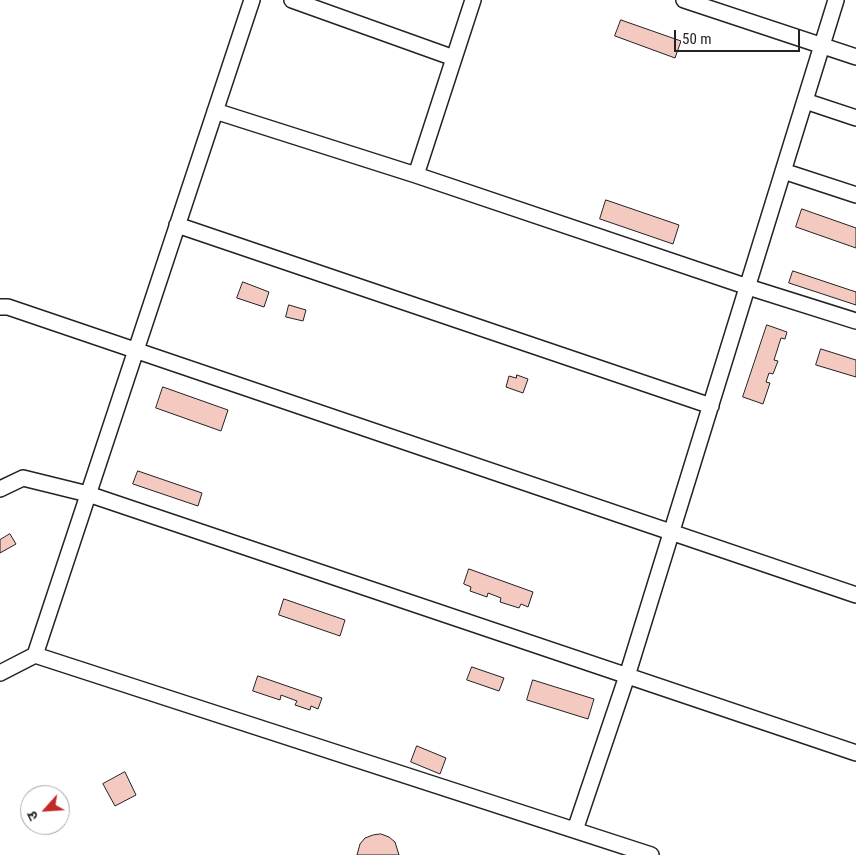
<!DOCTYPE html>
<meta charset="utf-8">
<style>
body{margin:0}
#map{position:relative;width:856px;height:855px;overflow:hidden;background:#fff;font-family:"Roboto Condensed","Noto Sans Devanagari",sans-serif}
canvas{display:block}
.north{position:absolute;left:20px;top:785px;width:50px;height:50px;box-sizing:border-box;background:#fff;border:1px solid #a7a7a7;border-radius:50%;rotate:244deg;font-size:14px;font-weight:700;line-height:20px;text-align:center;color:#222}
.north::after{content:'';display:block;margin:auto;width:18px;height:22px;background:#c62828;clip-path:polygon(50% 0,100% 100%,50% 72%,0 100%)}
.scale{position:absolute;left:674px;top:30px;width:126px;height:22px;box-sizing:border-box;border:2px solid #222;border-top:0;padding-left:6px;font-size:15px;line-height:18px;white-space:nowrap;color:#222;-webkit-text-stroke:4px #fff;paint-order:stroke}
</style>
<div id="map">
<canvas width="856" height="855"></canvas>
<div class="north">उ</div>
<div class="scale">50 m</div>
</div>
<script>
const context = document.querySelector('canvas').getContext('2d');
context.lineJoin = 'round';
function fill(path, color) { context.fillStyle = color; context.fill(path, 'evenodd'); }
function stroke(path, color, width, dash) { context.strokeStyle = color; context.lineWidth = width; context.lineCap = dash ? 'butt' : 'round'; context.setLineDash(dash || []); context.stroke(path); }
const building = new Path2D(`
 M621,20L681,41L675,58L615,36Z
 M606,200L679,225L673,244L600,219Z
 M802,209L856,228V248L796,227Z
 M793,271L856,292V305L789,283Z
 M243,282L269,292L264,307L237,298Z
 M289,305L306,310L303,321L286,317Z
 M767,325L787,332L785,339L781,338L774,360L778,361L773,374L769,373L766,382L770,383L763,404L743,397Z
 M821,349L856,360V377L816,365Z
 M517,375L528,379L523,393L506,387L509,376L516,378Z
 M163,387L228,410L221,431L156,408Z
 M138,471L202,493L198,506L133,484Z
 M10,534L16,544L0,553V540Z
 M469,569L533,592L528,607L521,604L519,608L500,602L501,598L488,593L487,597L470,591L471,587L464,584Z
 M284,599L345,620L340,636L279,615Z
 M472,667L504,678L499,691L467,680Z
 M258,676L322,698L318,709L311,706L310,710L295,705L297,701L281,695L280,700L253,691Z
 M533,680L594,699L588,719L527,700Z
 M417,746L446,758L440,774L411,762Z
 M125,772L136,795L115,806L103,784Z
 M381,834L389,837L395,842L399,855H357L360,844L365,838L373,835Z`);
const minor = new Path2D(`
 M292,0L454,58
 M684,0L856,57
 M805,101L856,118
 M215,111L416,175L748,287L856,321
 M783,171L856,195
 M416,175L473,0
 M177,225L711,406
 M0,307H8L856,595
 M0,489L23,478L88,494L856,753
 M35,655L651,855
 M0,673L35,655L252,0
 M575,830L627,676L836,0`);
fill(building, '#f3c9c0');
stroke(building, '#222', 1);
stroke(minor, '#222', 18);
stroke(minor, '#fff', 15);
</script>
